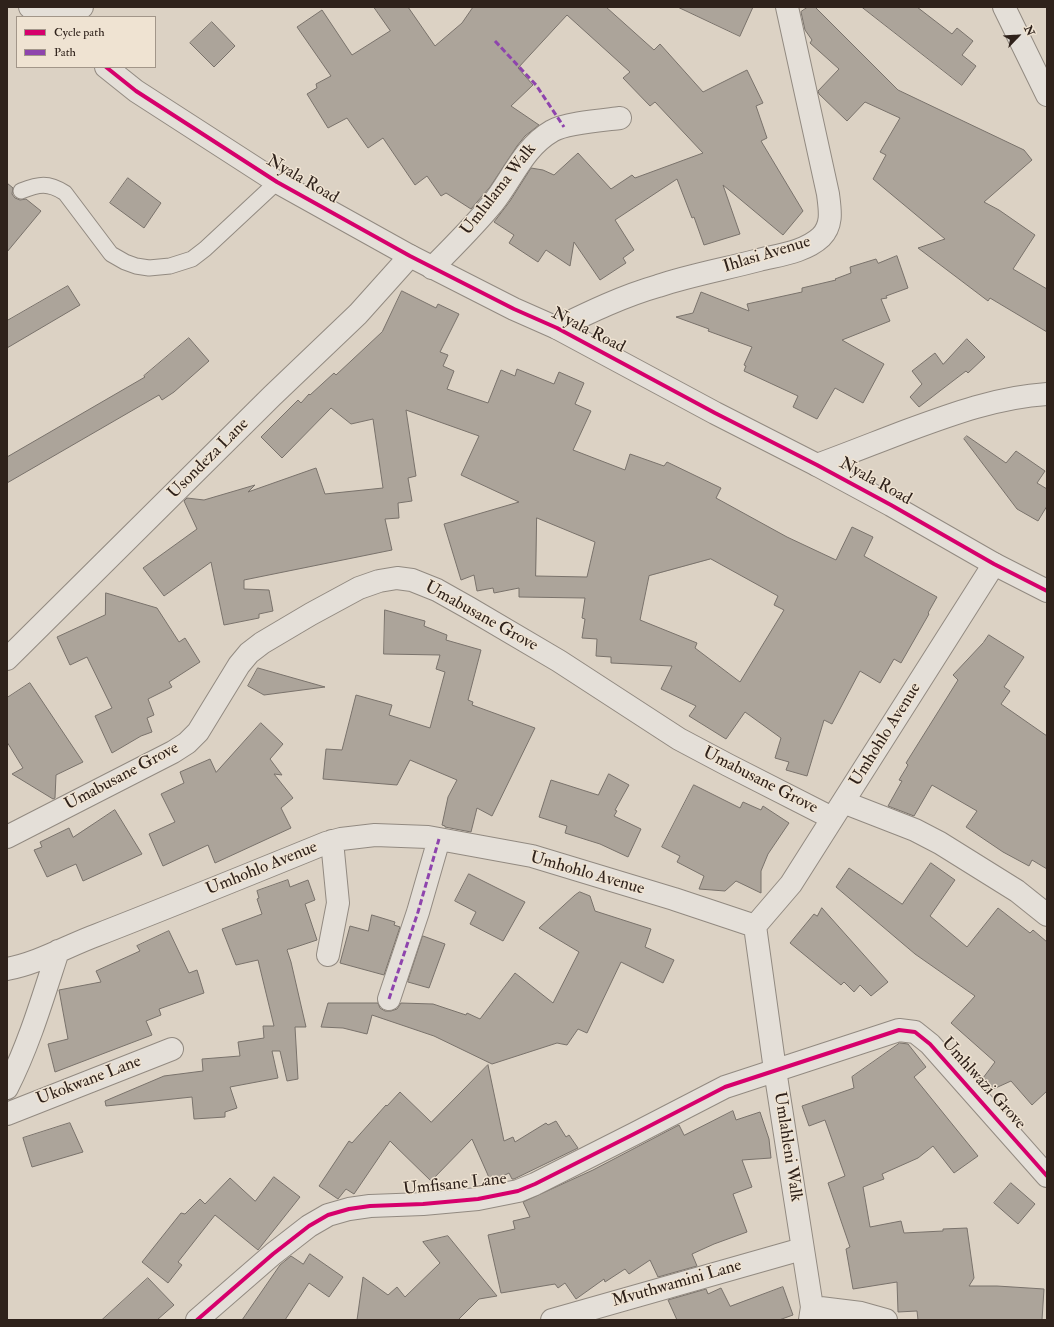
<!DOCTYPE html>
<style>
body{margin:0}
#map{position:relative;width:1054px;height:1327px;overflow:hidden;background:#dcd2c4;font-family:"IM FELL Double Pica",serif}
canvas{display:block}
.frame{position:absolute;inset:0;border:8px solid #2f221b;pointer-events:none}
.legend{position:absolute;left:16px;top:16px;width:140px;height:52px;box-sizing:border-box;background:#efe3d2;border:1px solid #a29689;margin:0;padding:5px 7px;list-style:none;font-size:12px;color:#2f221b}
.legend li{display:flex;align-items:center;gap:8px;height:20px}
.legend b{width:20px;border:1px solid #a29689}
.north{position:absolute;left:998px;top:16px;width:40px;height:40px;-webkit-text-stroke:3px #efe3d2;paint-order:stroke;rotate:65deg;font-size:11px;font-weight:700;line-height:16px;text-align:center;color:#2f221b}
.north::after{content:'';display:block;margin:auto;width:14px;height:18px;background:#2f221b;clip-path:polygon(50% 0,100% 100%,50% 72%,0 100%)}
</style>
<div id="map">
<canvas width="1054" height="1327"></canvas>
<div class="frame"></div>
<ul class="legend">
<li><b style="height:5px;background:#d6006c"></b>Cycle path</li>
<li><b style="height:5px;background:#8e44ad"></b>Path</li>
</ul>
<div class="north">N</div>
</div>
<script>
const context = document.querySelector('canvas').getContext('2d');
context.lineJoin = 'round';
function fill(path, color) { context.fillStyle = color; context.fill(path, 'evenodd'); }
function stroke(path, color, width, dash) { context.strokeStyle = color; context.lineWidth = width; context.lineCap = dash ? 'butt' : 'round'; context.setLineDash(dash || []); context.stroke(path); }
function write(font, color, halo, rows, align = 'center') {
  context.font = font + ' "IM FELL Double Pica",serif'; context.lineWidth = 3; context.setLineDash([]); context.textBaseline = 'middle'; context.strokeStyle = halo; context.fillStyle = color; for (const [text, x, y, turn = 0] of rows) {
    context.save(); context.translate(x, y); context.rotate((+turn || 0) * Math.PI / 180); context.textAlign = isNaN(turn) ? turn : align; if (halo) context.strokeText(text, 0, 0); context.fillText(text, 0, 0); context.restore();
  }
}
const building = new Path2D(`
 M374,7H408L435,46L462,23L473,7H606L654,50L660,44L703,92L747,70L763,103L756,106L767,138L761,141L803,211L783,235L723,185L740,234L704,245L694,217L692,218L677,179L615,220L634,250L623,258L626,263L600,280L574,242L570,266L546,250L538,262L509,243L514,235L494,222L510,201L531,168L543,170L554,175L578,153L611,189L632,175L635,178L703,153L655,102L650,106L623,78L630,72L567,15L518,68L533,85L511,106L539,125L525,136L517,146L490,187L471,209L446,193L441,196L427,176L415,185L383,138L368,148L347,118L328,128L307,94L317,88L316,84L331,76L297,27L322,10L352,55L390,31Z
 M678,7H753L740,36Z
 M808,7H815L898,90L1024,150L1032,160L984,202L999,210L1035,235L1013,269L1047,289V332L990,298L988,301L918,248L945,239L873,179L886,155L880,152L900,118L865,102L847,121L819,94L818,91L839,69L810,43L812,40L805,30L801,12Z
 M862,7H917L952,34L957,28L973,41L962,55L976,66L962,85Z
 M212,22L235,46L214,67L190,43Z
 M128,178L161,203L144,228L110,203Z
 M7,183L13,188L12,194L15,198L20,200L26,199L41,211L7,252Z
 M897,256L908,288L886,296L887,298L881,299L890,321L842,340L884,364L863,403L835,388L817,419L793,407L798,396L744,371L746,366L744,365L752,347L708,331L709,329L676,317L693,313L701,292L749,311L747,304L802,292V288L836,280L835,279L851,273L850,267L876,259L878,263Z
 M68,286L80,305L7,348V321Z
 M402,291L436,308L438,304L459,314L440,352L448,355L443,366L454,371L447,389L488,403L501,370L515,376L517,369L554,384L559,372L584,383L575,404L591,411L573,450L625,470L630,454L664,466L667,462L721,488L716,498L787,537L836,560L852,527L873,537L864,556L937,597L928,613L929,614L901,663L894,659L880,683L860,671L832,724L824,720L807,776L786,770L789,762L775,758L781,738L745,712L726,739L689,716L696,706L661,689L672,666L611,663V657L596,656L597,639L582,638L585,619L582,618L585,598L519,597V588L494,593L493,588L477,591L474,575L461,580L444,524L519,502L461,475L479,436L406,410L416,476L408,478L412,501L398,503L399,518L385,519L392,550L244,580V589L269,590L273,611L259,614V618L224,625L211,562L164,596L143,568L197,529L184,501L187,498L204,500L255,485L248,492L316,468L325,494L383,488L373,419L351,424L331,408L282,458L261,437L298,400L301,403L309,394L310,395L334,373L336,375L382,332ZM537,518L595,542L587,577L536,576ZM711,559L778,596L774,605L784,610L740,682L695,648L697,643L640,620L649,576Z
 M189,338L209,361L174,392L162,400L159,395L7,483V457L145,377L144,376Z
 M967,339L985,357L968,373L966,371L919,407L910,397L922,384L912,371L935,353L943,364Z
 M967,436L1006,463L1016,451L1045,471L1037,483L1047,489V506L1038,521L1017,509L964,439Z
 M106,593L157,608L179,642L185,638L200,662L169,682L172,687L148,699L154,715L147,718L152,732L141,736L112,753L95,716L112,708L87,657L70,665L57,637L105,615Z
 M385,610L425,621L424,626L447,635L446,640L481,650L468,700L473,702L472,705L535,728L492,816L477,808L471,832L445,827V826L442,825L448,797L457,780L410,760L397,785L323,779L326,749L342,750L356,695L392,705L389,715L430,728L445,672L436,669L440,655L384,654Z
 M989,635L1024,657L1004,687L1010,691L1001,704L1047,736V869L1032,860L1029,866L1003,852L966,827L977,811L932,785L914,816L888,806L902,781L899,780L908,765L906,763L958,680L953,675L983,643Z
 M258,668L325,687L264,695L248,686Z
 M30,683L83,762L56,775L55,798L53,799L12,774L23,768L7,742V698Z
 M261,723L283,744L270,759L282,775L274,774L293,798L281,808L291,828L215,863L208,845L163,866L149,834L175,822L161,794L184,783L180,772L210,759L216,772Z
 M609,774L629,785L615,810L617,811L614,816L641,829L628,857L600,844L565,833L567,826L539,817L551,780L598,795Z
 M694,785L740,808L743,802L761,810L763,806L789,823L768,854L761,871V893L736,881L725,891L699,889L704,876L677,862L680,856L662,847Z
 M115,810L142,854L83,881L76,864L47,877L34,850L42,847L40,842L69,828L73,837Z
 M931,863L955,880L930,916L967,947L998,908L1030,933L1033,930L1047,942V1091L1032,1105L1011,1081L989,1091L980,1082L995,1062L951,1023L975,996L915,954L836,887L849,868L902,904Z
 M469,874L525,902L503,941L470,924L476,912L455,901Z
 M288,880L290,887L308,880L315,900L305,904L317,940L290,949H288L287,950L291,962L306,1027H295L298,1079L287,1081L280,1051H272L278,1078L230,1087L237,1108L225,1112V1117L194,1119L192,1097L106,1106L105,1101L164,1076L203,1071L202,1059L240,1056L238,1042L264,1038L263,1026H274L258,960L236,965L222,929L262,914L257,899L259,898L257,891Z
 M580,892L590,896L595,911L651,929L645,947L674,960L663,983L621,962L587,1033L578,1029L567,1045L557,1043L492,1064L434,1036L372,1015L367,1034L343,1028L321,1027L328,1003H378L380,1008L385,1011H391L397,1009L401,1003L433,1004L466,1015L467,1013L480,1019L515,973L553,1003L579,952L539,928L575,895Z
 M822,908L888,982L871,996L860,985L854,992L844,982L841,985L790,943L814,914L817,916Z
 M372,915L395,922L394,925L400,927L384,975L340,963L350,926L368,931Z
 M169,931L189,973L197,970L204,993L159,1009L161,1015L146,1021L152,1035L55,1072L48,1044L68,1039L59,990L101,982L96,971L140,951L137,946Z
 M423,936L445,944L429,988L408,982Z
 M900,1043L908,1044L926,1067L914,1077L978,1156L954,1173L933,1146L918,1158L882,1174L884,1179L863,1187L870,1227L901,1221L904,1233L943,1231V1229L967,1228L974,1278L969,1286H997L1044,1289L1042,1320H918L917,1311L898,1312L897,1282L853,1289L846,1249L850,1247L828,1183L845,1176L825,1120L809,1126L802,1106L854,1088L852,1077Z
 M488,1065L504,1141L513,1137L515,1142L546,1123L548,1125L556,1121L566,1137L569,1135L578,1148L514,1179H512L509,1173L491,1182L472,1139L431,1181L390,1141L354,1194L346,1189L338,1199L319,1186L349,1141L352,1143L386,1105L387,1106L400,1092L431,1122Z
 M733,1111L736,1120L760,1112L769,1139L771,1158L742,1160L752,1187L733,1194L747,1232L714,1244L692,1254L697,1266L658,1277L650,1260L629,1274L625,1269L605,1282L604,1279L576,1299L565,1283L558,1288L555,1284L501,1293L488,1235L515,1229L513,1221L530,1217L523,1202L593,1170L679,1125L684,1135Z
 M70,1123L83,1152L32,1167L23,1138Z
 M274,1177L300,1197L258,1250L215,1215L178,1262L182,1265L168,1283L142,1262L181,1213L185,1214L200,1199L205,1204L230,1178L255,1201Z
 M1011,1183L1035,1204L1018,1224L994,1203Z
 M448,1236L497,1296L479,1299L458,1320H357L363,1277L388,1295L397,1287L405,1297L440,1263L423,1242Z
 M310,1254L343,1277L329,1297L309,1283L285,1320H242L280,1265L291,1256L303,1264Z
 M148,1278L174,1305L157,1320H102Z
 M783,1287L793,1315L779,1320H677L668,1300L706,1289L708,1294L721,1288L730,1306Z`);
const service = new Path2D(`
 M21,191C39,184 48,182 65,193L111,254L125,262L136,266L149,268L170,266L192,259L205,249L277,182`);
const minor = new Path2D(`
 M1004,7L1047,95
 M36,12L82,7
 M432,268C453,247 474,226 493,203C512,179 524,147 552,131C565,123 604,120 620,118
 M557,328C590,312 623,296 658,286C691,275 725,269 759,260C779,255 805,252 821,237C833,225 830,210 828,194L787,7
 M817,465C847,454 877,442 906,431C952,414 998,397 1047,394
 M7,659L272,396L358,314L410,256
 M843,802L915,830L940,843L1017,891L1047,915
 M7,837L173,752L187,743L198,732L239,665L249,653L262,643L311,614L359,588L379,581L397,578L412,580L437,590L469,608L559,661L679,739L728,765L832,818
 M755,926L791,884L994,564
 M755,926L775,1070L812,1307L810,1320
 M328,955L338,903L332,841
 M7,969C39,963 67,946 97,935C174,905 250,874 326,843L341,839L375,835L428,837L532,856L674,899L755,926
 M389,999L418,912L439,839
 M7,1088C29,1045 43,997 58,951
 M7,1114L172,1049
 M812,1307L861,1313L886,1320
 M197,1320L273,1254L309,1226L328,1215L349,1209L370,1206L423,1204L478,1199L518,1191L535,1184L634,1134L725,1087L899,1030L915,1032L930,1044L1047,1176
 M552,1320L802,1249`);
const tertiary = new Path2D(`
 M30,7L42,17
 M106,67L136,91L277,182L410,256L514,309L557,328L715,413L817,465L891,505L994,564L1047,591`);
const quiet = new Path2D(`
 M495,41L536,85L564,127
 M389,999L418,912L439,839`);
const cycleway = new Path2D(`
 M106,67L136,91L277,182L410,256L514,309L557,328L715,413L817,465L891,505L994,564L1047,591
 M197,1320L273,1254L309,1226L328,1215L349,1209L370,1206L423,1204L478,1199L518,1191L535,1184L634,1134L725,1087L899,1030L915,1032L930,1044L1047,1176`);
const streetNames = [
 ["Nyala Road",302,180,30],
 ["Umlulama Walk",499,190,-52],
 ["Ihlasi Avenue",767,255,-17],
 ["Nyala Road",588,331,27],
 ["Usondeza Lane",209,459,-45],
 ["Nyala Road",875,482,29],
 ["Umabusane Grove",481,617,29],
 ["Umhohlo Avenue",886,735,-58],
 ["Umabusane Grove",122,777,-28],
 ["Umabusane Grove",760,781,27],
 ["Umhohlo Avenue",262,869,-22],
 ["Umhohlo Avenue",587,874,16],
 ["Ukokwane Lane",89,1081,-21],
 ["Umhlwazi Grove",983,1084,48],
 ["Umlahleni Walk",787,1147,81],
 ["Umfisane Lane",455,1185,-6],
 ["Mvuthwamini Lane",677,1284,-16]
];
fill(building, '#aca49a');
stroke(building, '#79726b', 1);
stroke(service, '#928a81', 17);
stroke(minor, '#928a81', 24);
stroke(tertiary, '#928a81', 24);
stroke(service, '#e4dfd8', 15);
stroke(minor, '#e4dfd8', 22);
stroke(tertiary, '#e4dfd8', 22);
stroke(quiet, '#8e44ad', 3, [6, 3]);
stroke(cycleway, '#d6006c', 4);
write('17px', '#2f221b', '#efe3d2', streetNames);
</script>
